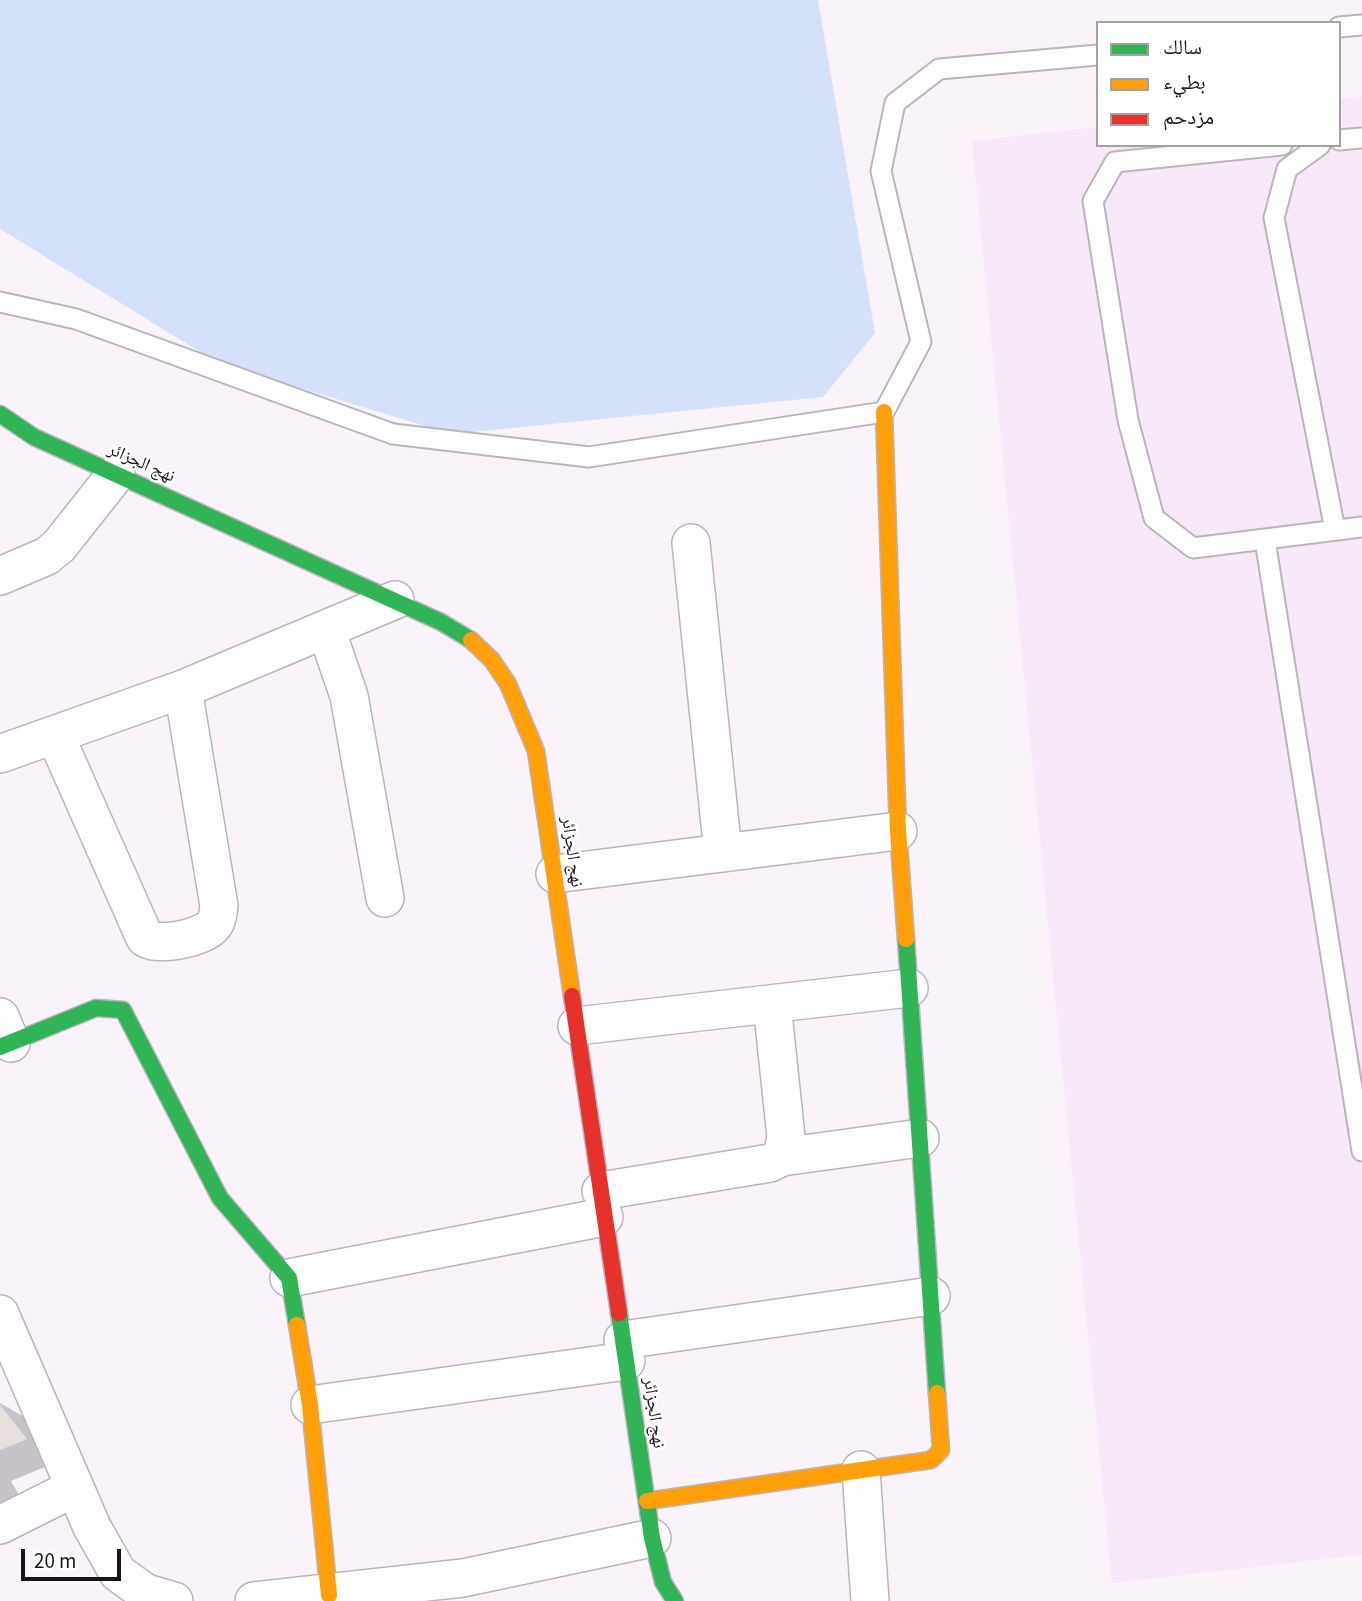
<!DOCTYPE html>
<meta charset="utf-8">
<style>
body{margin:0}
#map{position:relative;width:1362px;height:1601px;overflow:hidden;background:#faf4fa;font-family:"Source Sans 3","Noto Naskh Arabic",sans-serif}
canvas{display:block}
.legend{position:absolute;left:1096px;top:21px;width:245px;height:126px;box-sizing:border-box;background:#fff;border:2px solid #a3a1a3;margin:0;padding:9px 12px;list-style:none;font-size:21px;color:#1a141a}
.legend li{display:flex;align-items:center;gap:14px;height:35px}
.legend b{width:35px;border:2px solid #a3a1a3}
.scale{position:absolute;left:21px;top:1549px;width:100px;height:32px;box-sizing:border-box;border:4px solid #1a141a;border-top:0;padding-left:9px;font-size:21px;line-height:24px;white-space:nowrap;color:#1a141a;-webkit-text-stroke:5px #fff;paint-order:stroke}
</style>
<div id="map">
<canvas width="1362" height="1601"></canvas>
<ul class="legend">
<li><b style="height:9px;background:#30b455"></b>سالك</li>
<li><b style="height:9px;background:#ff9f0a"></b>بطيء</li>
<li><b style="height:9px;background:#e5322d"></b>مزدحم</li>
</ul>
<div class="scale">20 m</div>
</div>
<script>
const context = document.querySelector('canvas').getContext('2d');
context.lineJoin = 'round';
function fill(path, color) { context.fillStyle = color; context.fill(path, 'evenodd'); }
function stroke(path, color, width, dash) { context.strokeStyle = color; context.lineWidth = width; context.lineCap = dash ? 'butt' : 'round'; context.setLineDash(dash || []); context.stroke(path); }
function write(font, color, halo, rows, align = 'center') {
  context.font = font + ' "Source Sans 3","Noto Naskh Arabic",sans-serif'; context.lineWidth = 5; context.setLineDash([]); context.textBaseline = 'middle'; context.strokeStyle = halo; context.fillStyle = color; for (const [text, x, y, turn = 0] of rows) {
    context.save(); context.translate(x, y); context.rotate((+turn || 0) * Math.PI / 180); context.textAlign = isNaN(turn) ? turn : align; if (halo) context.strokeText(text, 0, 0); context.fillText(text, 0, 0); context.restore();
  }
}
const built = new Path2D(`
 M1362,96V1555L1112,1583L972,141L1098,127V145H1339V99Z`);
const water = new Path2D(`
 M0,0H818L875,333L823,397L452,434L220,364L0,229Z`);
const shadow = new Path2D(`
 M0,1403L31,1421L62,1460L11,1481L34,1522L0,1543Z`);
const building = new Path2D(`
 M0,1405L27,1439L0,1450Z`);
const lane = new Path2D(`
 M1339,27L1362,25
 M1339,140L1362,138
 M1282,145L1115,162L1093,201L1128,420L1154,518L1193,548L1362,527
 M1320,145L1287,169L1274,218L1335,530
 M0,302L76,319L393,434L589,457L884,412L921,342L881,171L895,103L939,69L1098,55
 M1265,540L1362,1151`);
const street = new Path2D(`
 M691,543L723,853
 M0,576L47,556L59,546L116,474
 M326,629L349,696L385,898
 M55,735L145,938C159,947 206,938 215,923C218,918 218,912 219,906L183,689
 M0,754L183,689L395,600
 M555,874L898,831
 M772,1004L786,1137L782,1157
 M0,1017L11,1043
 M577,1026L909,988
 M601,1191L770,1163L782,1157L920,1138
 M289,1278L604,1217
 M0,1314L92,1527L118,1573L146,1593L174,1601
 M623,1340L931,1296
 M310,1405L626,1361
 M861,1470L870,1601
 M0,1525L74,1488
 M254,1601L463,1578L652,1538`);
const fast = new Path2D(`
 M0,414L34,437L441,622L471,640
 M906,939L937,1393
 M0,1047L96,1008L123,1010L220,1198L289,1278L297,1325
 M619,1313L652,1538L663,1582L675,1601`);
const slow = new Path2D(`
 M884,412L898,831L906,939
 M471,640L492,660L508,684L536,751L572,996
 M297,1325L310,1405L329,1595
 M647,1501L931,1460L941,1450L937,1393`);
const jam = new Path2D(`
 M572,996L619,1313`);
const streetNames = [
 ["نهج الجزائر",141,464,24],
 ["نهج الجزائر",571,852,82],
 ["نهج الجزائر",653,1413,82]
];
fill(built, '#f8e9f8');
fill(water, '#d5e0f9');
fill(shadow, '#0003');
fill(building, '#e6dfdc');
stroke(lane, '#bbb5bb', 23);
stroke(street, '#bbb5bb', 40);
stroke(fast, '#bbb5bb', 19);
stroke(slow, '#bbb5bb', 19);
stroke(jam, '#bbb5bb', 19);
stroke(lane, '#fefdfe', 19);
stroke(street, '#fefdfe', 37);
stroke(fast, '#30b455', 16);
stroke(slow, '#ff9f0a', 16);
stroke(jam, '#e5322d', 16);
write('18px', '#1a141a', '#fff', streetNames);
</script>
